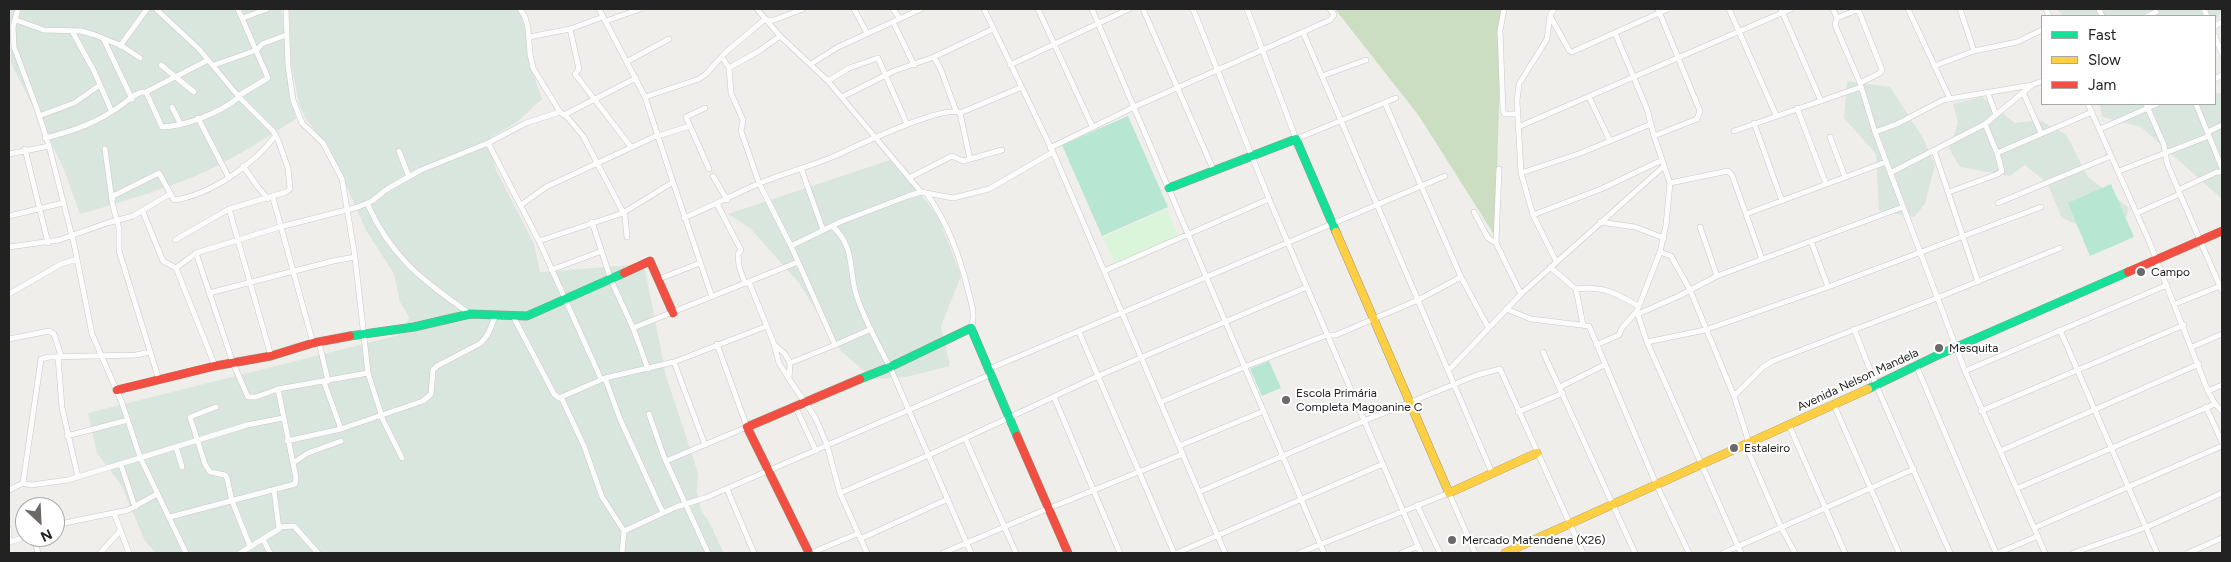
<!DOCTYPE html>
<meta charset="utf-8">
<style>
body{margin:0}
#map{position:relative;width:2231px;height:562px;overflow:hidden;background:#f0eeeb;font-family:Figtree,sans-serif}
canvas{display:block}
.frame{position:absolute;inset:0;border:10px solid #222;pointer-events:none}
.legend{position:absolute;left:2041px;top:15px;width:175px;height:90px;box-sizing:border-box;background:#fff;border:1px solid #a7a7a7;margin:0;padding:6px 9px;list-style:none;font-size:15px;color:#222}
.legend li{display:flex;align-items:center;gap:10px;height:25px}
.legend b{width:25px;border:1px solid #a7a7a7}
.north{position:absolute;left:15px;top:497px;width:50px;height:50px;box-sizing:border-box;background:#fff;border:1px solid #a7a7a7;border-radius:50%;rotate:155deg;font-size:14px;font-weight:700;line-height:20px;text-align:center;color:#222}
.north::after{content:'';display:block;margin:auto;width:18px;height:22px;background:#6a6968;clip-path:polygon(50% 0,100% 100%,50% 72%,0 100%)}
</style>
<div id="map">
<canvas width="2231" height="562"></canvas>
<div class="frame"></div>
<ul class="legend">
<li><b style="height:6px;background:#16e098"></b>Fast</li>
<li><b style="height:6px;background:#ffcf43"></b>Slow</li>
<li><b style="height:6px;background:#f24e42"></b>Jam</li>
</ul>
<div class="north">N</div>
</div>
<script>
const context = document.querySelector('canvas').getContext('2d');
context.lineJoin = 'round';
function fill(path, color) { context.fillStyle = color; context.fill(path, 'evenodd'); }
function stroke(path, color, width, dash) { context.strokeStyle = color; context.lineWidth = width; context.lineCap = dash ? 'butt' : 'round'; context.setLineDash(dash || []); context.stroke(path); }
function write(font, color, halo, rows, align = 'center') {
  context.font = font + ' Figtree,sans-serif'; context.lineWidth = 4; context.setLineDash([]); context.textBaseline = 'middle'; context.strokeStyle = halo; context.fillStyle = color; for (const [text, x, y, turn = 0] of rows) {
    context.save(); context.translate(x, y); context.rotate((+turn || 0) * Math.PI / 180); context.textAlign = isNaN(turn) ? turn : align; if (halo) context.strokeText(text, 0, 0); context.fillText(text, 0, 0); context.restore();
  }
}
const forest = new Path2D(`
 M1335,9H1502L1495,236L1419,116Z`);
const wetland = new Path2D(`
 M9,9H282L287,67L296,119C267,137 238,156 207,171C166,189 123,202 80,214L63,167L11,63Z
 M289,9H518L519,10L525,29L528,59L542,99L516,123L491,137L495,168L534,244L540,272L644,264L666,376L698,473L697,491L701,510L709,522L724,553H156L145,541L121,485L97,453L88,413L403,334L409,317L400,302L394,274L366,230L332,154L305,117L299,104L291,64Z
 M2057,9H2222L2215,24V16H2063Z
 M1847,81L1890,87L1923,138L1935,165L1925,204L1914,217L1879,211L1876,154L1844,118Z
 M2215,89L2216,93L2222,94V199L2141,127L2102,117L2100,104H2215Z
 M1982,97L2015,123L2039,120L2066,134L2088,177L2129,208L2121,231L2110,239L2062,218L2047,183L2025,165L2010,176L1960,167L1949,149L1958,123L1953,104Z
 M893,159L939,218L961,276L941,326L950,366L906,377L873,379L841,351L799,283L750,228L728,214Z`);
const park = new Path2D(`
 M1167,209L1178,236L1115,263L1103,237Z`);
const pitch = new Path2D(`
 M1128,116L1168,207L1102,236L1062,145Z
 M2111,184L2134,237L2090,256L2068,203Z
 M1269,361L1281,388L1262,396L1250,369Z`);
const street = new Path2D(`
 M18,9L13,27L14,47L36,106L49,146L74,244L92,334L122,403L140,457L186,553
 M156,9L199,49L239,97L273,131L278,140L288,168L290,189L286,192L229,209L175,240
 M286,9L288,66L293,100L302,123L323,143L342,179L355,257L368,373L383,420L402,458
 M520,9L525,17L528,28L530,54L533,68L560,112L568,118L583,136L625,216L627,237
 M599,9L645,97L673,182
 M757,9L780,36L828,81L921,192
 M854,9L867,33
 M893,9L900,19
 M984,9L1053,152L1225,553
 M1038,9L1092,126
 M1092,9L1324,553
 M1143,9L1213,169
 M1193,9L1269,199L1421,553
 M1247,9L1296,139L1396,98
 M1504,9L1500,31L1503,111L1505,114H1518
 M1554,9L1550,15L1547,39L1519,84L1517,101L1521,173L1533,215L1556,261
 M1729,9L1776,115
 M1781,9L1821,101
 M1833,9L1837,18L1835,25L1860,83L1875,132L1965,371L2045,553
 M1858,9L1882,70L1880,73L1860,83
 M1908,9L1950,99
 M1960,9L1974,51
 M2046,9L2049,16
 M2099,9L2102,16
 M2204,9L2207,16
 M1550,16L1569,50L1572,52L1668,9
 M2147,16L2156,12
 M243,18L267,9
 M1837,18L1859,9
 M16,20L44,30L81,31L95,35L122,46L140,58
 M606,21L640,9
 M893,22L914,65
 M2215,26L2222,22
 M570,29L579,69L575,74L631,147
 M72,31L94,71L112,112
 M1303,32L1492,473
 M2215,36L2222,54
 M529,37L570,29L603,17
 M103,38L132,99
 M120,46L147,9
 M722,57L729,68L731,93L743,120L741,131L759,183L791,246L835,345L790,363
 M934,57L941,70L956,111
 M628,61L669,39
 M811,64L838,47L921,9
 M161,65L194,92
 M214,65L257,50L262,44L286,35
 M1010,65L1129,9
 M1934,66L1974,51L2017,42L2042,30
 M729,68L759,51L780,36
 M1322,76L1366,60
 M2215,79L2222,75
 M828,81L849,68L878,58L907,124
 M146,92L162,127C186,126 220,113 239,97
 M2023,92L2041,133
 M1988,93L1996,115
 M238,96L268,78L238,9
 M645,97L699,79L706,74L726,52L764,20H774L803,9
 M842,97L894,71L934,57L993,29
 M1589,97L1610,141
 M1385,103L1461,277L1488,327
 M2088,104L2149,241L2208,391L2215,404L2222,411
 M2146,104L2164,145L2167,163L2180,194L2222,291
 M2196,104L2222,168
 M172,107L180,123
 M705,108L686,117L709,169
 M1797,108L1826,184
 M960,113L970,159
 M564,115L636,78
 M39,116L74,103L100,85
 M198,118L229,178
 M1754,123L1782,201
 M1518,127L1791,9
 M2100,129L2157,104
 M1734,131L1861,87
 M1875,132L1897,124L1943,100L2032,85
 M2208,132L2222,125
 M658,136L690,126
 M1654,136L1697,119L1700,111L1658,9
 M1830,137L1845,177
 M45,138C74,131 99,122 123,104C130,99 137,91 146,92L208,60
 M488,143L539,241
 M1050,148L1134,107L1330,20L1334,15L1330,9
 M25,149L48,243
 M105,149L112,201
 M1934,150L1978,282
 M399,151L409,177
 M1997,153L2092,112
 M9,154L49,146
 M243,166L258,187L268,199
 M801,168L823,230
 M1499,169L1496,243L1521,294
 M2119,171L2209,136
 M1521,173L1581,153L1651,124
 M1890,173L1985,124L2032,85L2042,81
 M713,176L727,200
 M909,178L952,156L963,161L1002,150
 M1670,183L1728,171L1732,175L1762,259
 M2178,190L2217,172H2222
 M1949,192L1998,174L2002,171L1997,153L1985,124
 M927,194C948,224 959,254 968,290C971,302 976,315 971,328
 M273,198L313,343
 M367,203C391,258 423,280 470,314
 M1998,203L2111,156
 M717,204L741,250L738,254L739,266L745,284
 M521,205L546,187L658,135
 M229,209L271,356
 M143,212L163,261L176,268
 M1474,212L1488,238L1496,243
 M2137,213L2180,194
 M1746,214L1886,162
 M1533,215L1601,189L1662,160
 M9,216L63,203
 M684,218C710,207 735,194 760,183C785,173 811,166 835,156C854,147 945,104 960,113L1022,87
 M592,222L611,280L633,328L648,369
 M1600,222L1635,227L1664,238
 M832,226C856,247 848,271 857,297C865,321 878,345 890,367L971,553
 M1700,227L1717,276
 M1811,241L1828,287
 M791,246L840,222L908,196L921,192L953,198L989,189L1053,152
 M9,247L59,240L107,223L133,216L170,194
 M1660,252L1671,256L1690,290L1734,396
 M196,253L280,227L358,207L372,201L387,189L421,170L488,143L526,123L560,112
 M1550,267L1576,289L1583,325
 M176,268L196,253L233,363L248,397H256L278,389L368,373
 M176,268L215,366
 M551,270L602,251
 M1104,271L1269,199
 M659,279L700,263
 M749,282L774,344L785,354L790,363L789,379L815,417L827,445L840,493L867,553
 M1576,289C1603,286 1616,293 1638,306
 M209,293L333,261L355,257
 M9,294L61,264L77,259
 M2175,304L2220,286
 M1506,309L1531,319L1589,326L1656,484L1689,553
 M1637,312L1647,342L1741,553
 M1638,314L1679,296L1717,276L1903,207
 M513,316L554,394L559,398L605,378L674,362L767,326
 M633,328L798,262
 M1854,329L1876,385L1950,553
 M2060,330L2157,553
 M1079,332L1174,553
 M9,339L49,331L54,334L61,356
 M319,342L328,381
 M1647,342L1705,330L1828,287L2041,207
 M774,344L779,363L789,379
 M835,345L871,329
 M1596,345L1619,335L1622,328L1637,311L1660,252L1666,225L1670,183L1654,136L1647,109L1615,33
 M2192,347L2222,334
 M1543,352L1635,553
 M58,357L62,408L78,477
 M674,362L705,445
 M1916,365L1996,553
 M989,369L1445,176
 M1449,370L1521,294L1664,166
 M1965,371L2167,285
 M605,378L620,419L663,513
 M601,379L539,241L623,213L673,182L712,297
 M159,380L119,251V229L112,202L113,196L159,173L174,200C211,195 254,164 276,135
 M324,382L341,429
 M1560,387L1604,365
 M2208,391L2222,385
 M561,397L584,446L602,497L624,531L622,553
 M1054,397L1120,553
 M1161,402L1244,367L1327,335H1336L1418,300L1461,277
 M1834,405L1899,553
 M795,406L816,451
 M216,407L190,417L205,464L210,472L225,475L227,478L232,501L250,546
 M2206,407L2222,442
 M1981,411L2184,325
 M1518,412L1563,393
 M649,414L664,457L708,553
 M1789,425L1845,553
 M67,436L128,420
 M965,438L1016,553
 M287,441L341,429L423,401L431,394L433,370L437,366L481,343L488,334L496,315
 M1749,443L1734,396L1763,367L1773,361L1937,298L2060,248
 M1745,444L1781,527L1795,553
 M1179,446L1264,411
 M176,447L182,467
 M2000,451L2199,364
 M666,461L747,427L717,344
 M293,463L308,453L341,441
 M121,465L135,507
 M23,483L41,359L49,357L136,355L150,352
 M2018,488L2215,404
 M727,489L754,553
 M9,490L23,483L31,485L68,480L247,425L283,418
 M1199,492L1364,421L1477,375L1500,369L1583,553
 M840,493L929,455L1098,376L1307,287
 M1417,505L1440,553
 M114,513L129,553
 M170,517L295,484L296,478L293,463L278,389
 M55,525L128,510L157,494
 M279,527L294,526L318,553
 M2034,528L2222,446
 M9,529V542
 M624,531L676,507L705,498L992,374
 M34,537L38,553
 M263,539L270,553
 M860,539L948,499
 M9,542L25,537
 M100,553L120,531
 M240,553L279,529L274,490
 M811,553L857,534
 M943,553L1030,516L1183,454
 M1177,553L1383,464
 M1299,553L1449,493L1475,553
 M1402,553L1418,546
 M1723,553L1914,469
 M1998,553L2038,536
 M2073,553L2147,527L2222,493
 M2188,553L2222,538`);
const fast = new Path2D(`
 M1169,188L1296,139L1336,232
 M350,336L414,327L470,314L527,316L624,273
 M860,379L890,367L971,328L1017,436
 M1868,389L1936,356L2128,272`);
const slow = new Path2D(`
 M1336,232L1449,493L1537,453
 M1505,553L1868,389`);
const jam = new Path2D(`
 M2128,272L2222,231
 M624,273L650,261L673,313
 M117,390L215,366L271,356L313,343L350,336
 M1017,436L1068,553
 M809,553L747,427L860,379`);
const markers = [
 [2141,272,5,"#6a6968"],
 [1939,348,5,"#6a6968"],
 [1286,400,5,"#6a6968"],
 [1734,448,5,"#6a6968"],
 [1452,540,5,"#6a6968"]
];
const poiNames = [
 ["Campo",2151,272],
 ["Mesquita",1949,348],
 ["Escola Primária",1296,393],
 ["Completa Magoanine C",1296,407],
 ["Estaleiro",1744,448],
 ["Mercado Matendene (X26)",1462,540]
];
const streetNames = [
 ["Avenida Nelson Mandela",1858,380,-25]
];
fill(forest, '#cbdec1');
fill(wetland, '#d9e6de');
fill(park, '#daf5da');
fill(pitch, '#b7e6d2');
stroke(street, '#c9c8c7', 6);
stroke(fast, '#999a82', 9);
stroke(slow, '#999a82', 9);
stroke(jam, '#999a82', 9);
stroke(street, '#fdfcfc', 5);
stroke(fast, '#16e098', 8);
stroke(slow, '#ffcf43', 8);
stroke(jam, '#f24e42', 8);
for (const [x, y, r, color] of markers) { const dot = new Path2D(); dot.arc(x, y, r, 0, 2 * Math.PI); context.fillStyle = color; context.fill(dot); stroke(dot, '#fff', 2); }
write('12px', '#222', '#fff', poiNames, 'left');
write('12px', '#222', '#fff', streetNames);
</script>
